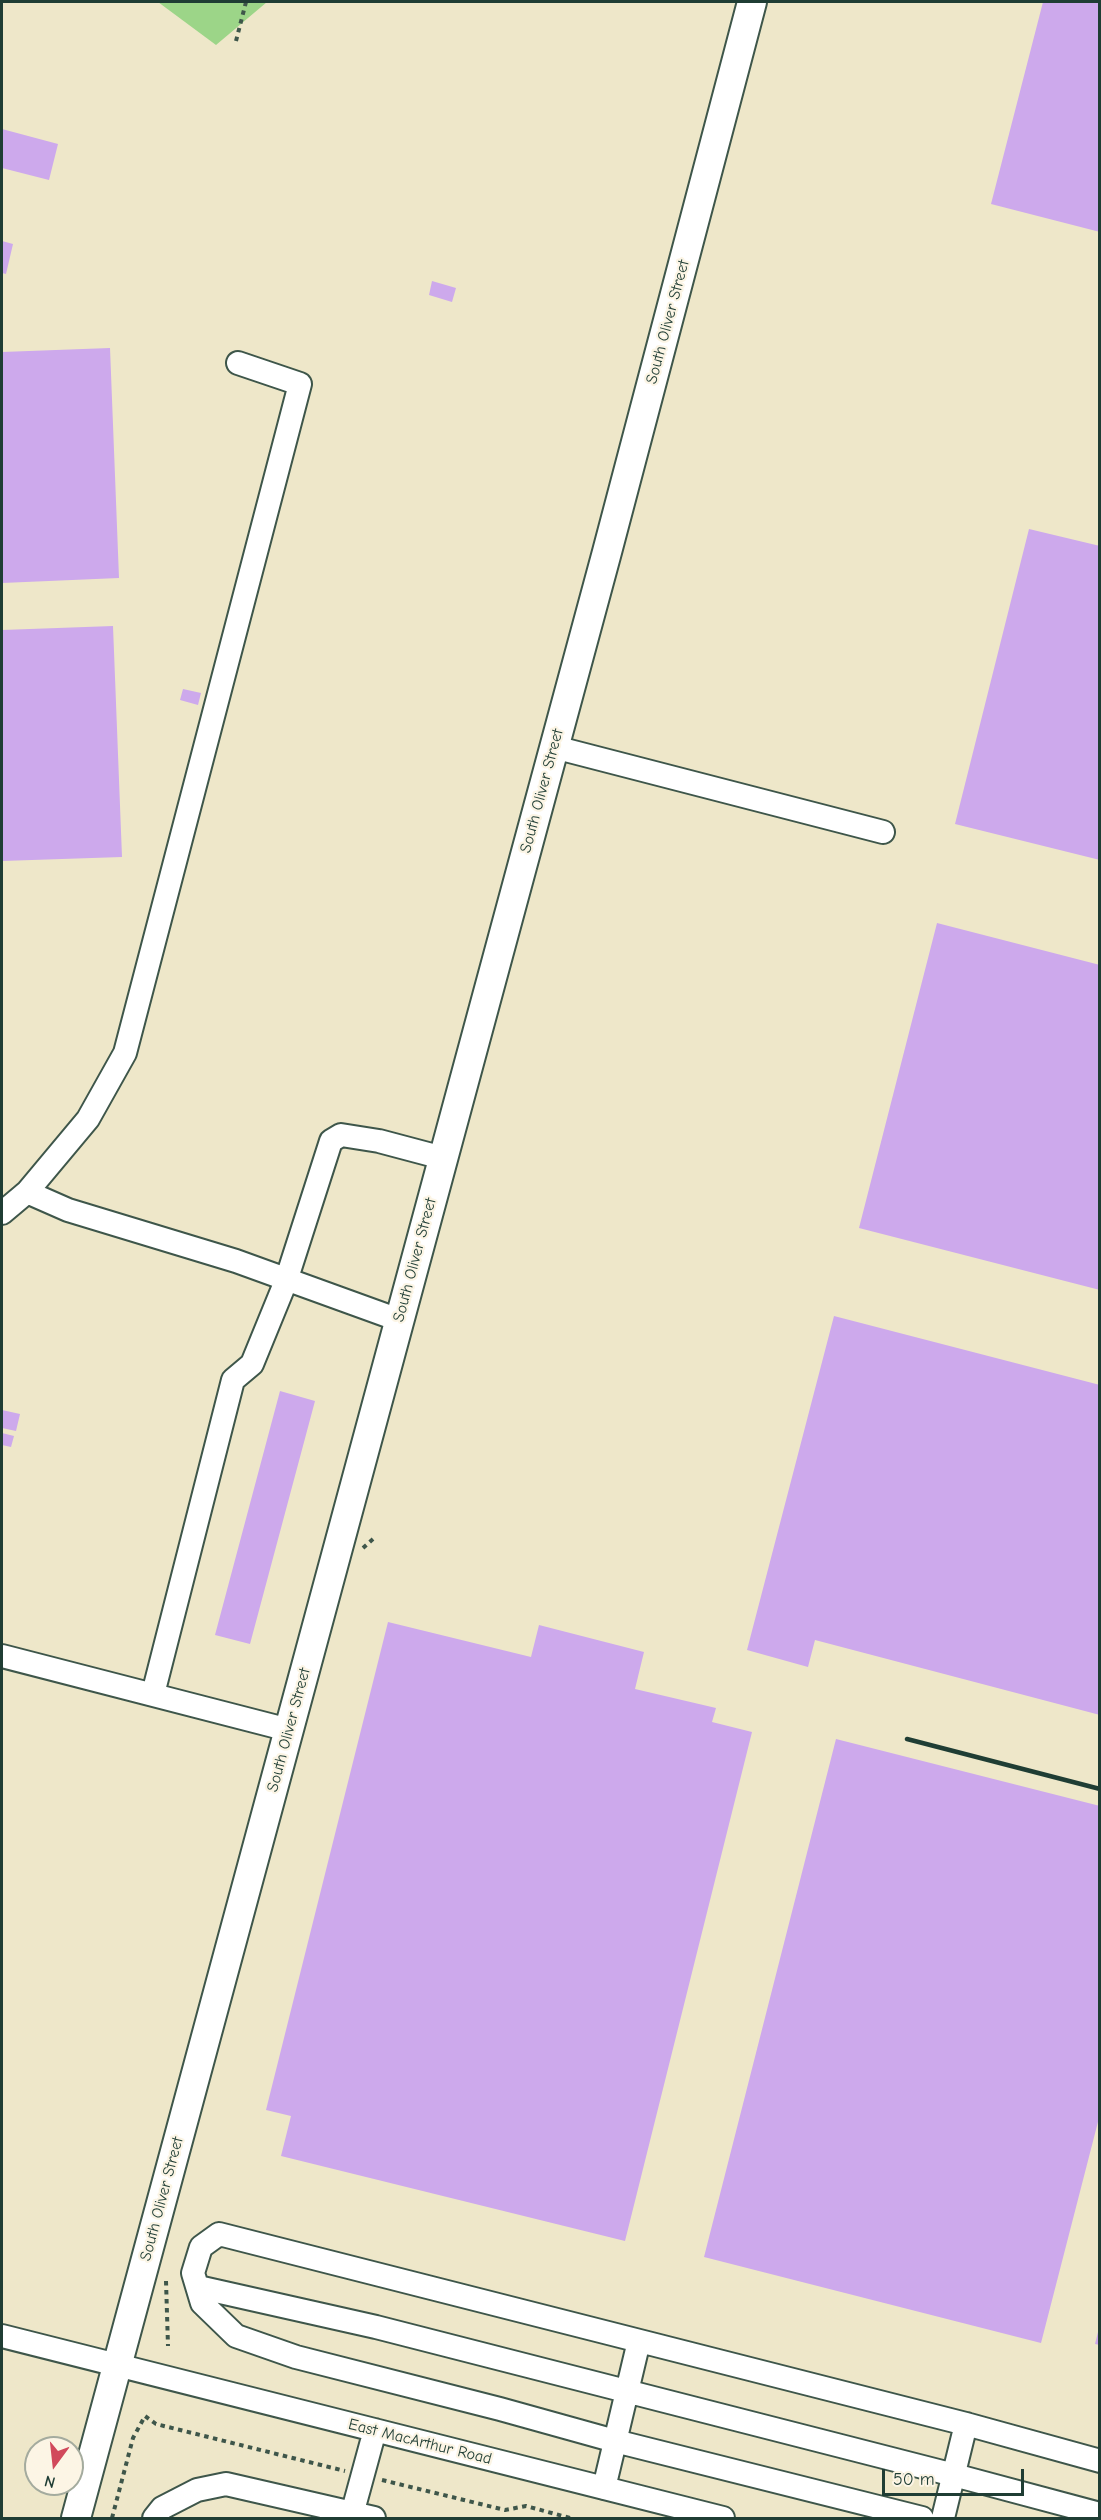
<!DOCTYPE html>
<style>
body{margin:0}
#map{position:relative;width:1101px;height:2520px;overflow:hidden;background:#eee7c9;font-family:"Comic Neue",sans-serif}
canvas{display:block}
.frame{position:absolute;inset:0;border:3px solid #1f3d34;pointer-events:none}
.north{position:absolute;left:24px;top:2436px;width:60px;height:60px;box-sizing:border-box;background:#fcf5e5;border:2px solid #a4ab9e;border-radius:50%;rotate:195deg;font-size:16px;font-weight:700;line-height:24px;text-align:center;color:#1f3d34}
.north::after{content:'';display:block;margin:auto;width:21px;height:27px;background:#d1495b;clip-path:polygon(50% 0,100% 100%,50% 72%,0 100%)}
.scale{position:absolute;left:882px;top:2469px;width:142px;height:27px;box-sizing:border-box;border:3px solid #1f3d34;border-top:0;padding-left:8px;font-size:18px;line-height:21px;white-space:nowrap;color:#1f3d34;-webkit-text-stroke:4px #fcf5e5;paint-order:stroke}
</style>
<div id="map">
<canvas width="1101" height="2520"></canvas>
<div class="frame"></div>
<div class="north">N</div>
<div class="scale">50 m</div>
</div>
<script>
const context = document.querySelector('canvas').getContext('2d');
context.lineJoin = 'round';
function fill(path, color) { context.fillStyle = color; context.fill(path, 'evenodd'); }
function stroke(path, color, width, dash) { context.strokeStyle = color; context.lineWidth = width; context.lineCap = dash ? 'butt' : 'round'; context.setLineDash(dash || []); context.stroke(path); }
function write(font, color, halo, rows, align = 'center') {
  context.font = font + ' "Comic Neue",sans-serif'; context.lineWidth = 4.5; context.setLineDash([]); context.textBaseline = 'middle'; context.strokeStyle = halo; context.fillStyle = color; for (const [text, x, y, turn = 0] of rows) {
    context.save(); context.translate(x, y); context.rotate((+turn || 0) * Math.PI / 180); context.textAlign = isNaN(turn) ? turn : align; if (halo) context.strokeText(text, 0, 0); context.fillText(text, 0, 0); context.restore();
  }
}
const green = new Path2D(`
 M158,2H267L216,45Z`);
const building = new Path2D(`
 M1043,2H1100V232L991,204Z
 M2,129L58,144L49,180L2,168Z
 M2,241L13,244L6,274L2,273Z
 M432,281L456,288L452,302L429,295Z
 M110,348L119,578L2,583V352Z
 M1029,529L1100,546V860L955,824Z
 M113,626L122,857L2,861V630Z
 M183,689L201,693L198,705L180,700Z
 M937,923L1100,965V1290L859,1228Z
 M834,1316L1100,1385V1715L815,1640L808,1667L747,1650Z
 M280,1391L315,1401L250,1644L215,1635Z
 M2,1410L20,1414L16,1431L2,1428Z
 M2,1433L14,1436L11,1447L2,1445Z
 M388,1622L531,1657L539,1625L644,1652L635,1689L716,1708L712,1722L752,1732L625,2241L281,2156L291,2116L266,2110Z
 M836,1739L1100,1806V2114L1041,2343L704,2257Z
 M1099,2328H1100V2345L1095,2344Z`);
const path = new Path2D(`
 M236,41L246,2
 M363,1548L373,1539
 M166,2281L168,2346
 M382,2480L505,2510L526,2506L570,2518
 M112,2518L133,2438L145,2416L156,2424L345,2471`);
const minor = new Path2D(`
 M554,747L883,832
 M27,1192L68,1210L236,1261L399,1320
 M2,1213L27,1192L88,1119L125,1053L300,384L238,363
 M2,1656L289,1730
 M153,1694L233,1380L252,1364L286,1281L331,1141L341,1135L379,1141L443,1158
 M198,2287L376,2327L954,2475L1100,2514
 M2,2336L723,2518
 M604,2488L639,2341
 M154,2518L162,2508L197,2490L226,2484L374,2518
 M351,2518L375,2430
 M922,2518L615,2441L500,2409L296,2357L236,2336L202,2303L193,2273L201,2247L219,2234L966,2424L1100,2461
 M943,2518L966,2424`);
const major = new Path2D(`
 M76,2518L607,552L752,2`);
const rail = new Path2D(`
 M907,1739L1100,1789`);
const streetNames = [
 ["South Oliver Street",668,322,-75],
 ["South Oliver Street",542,791,-75],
 ["South Oliver Street",415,1260,-75],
 ["South Oliver Street",289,1730,-75],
 ["South Oliver Street",162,2199,-75],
 ["East MacArthur Road",420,2442,14]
];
fill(green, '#9cd588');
fill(building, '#cda9ec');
stroke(minor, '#3e564a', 26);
stroke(major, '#3e564a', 32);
stroke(path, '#3e564a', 4, [4.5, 4.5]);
stroke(minor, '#fff', 22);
stroke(major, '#fff', 28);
stroke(rail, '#1f3d34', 4.5);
write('16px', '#1f3d34', '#fcf5e5', streetNames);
</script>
